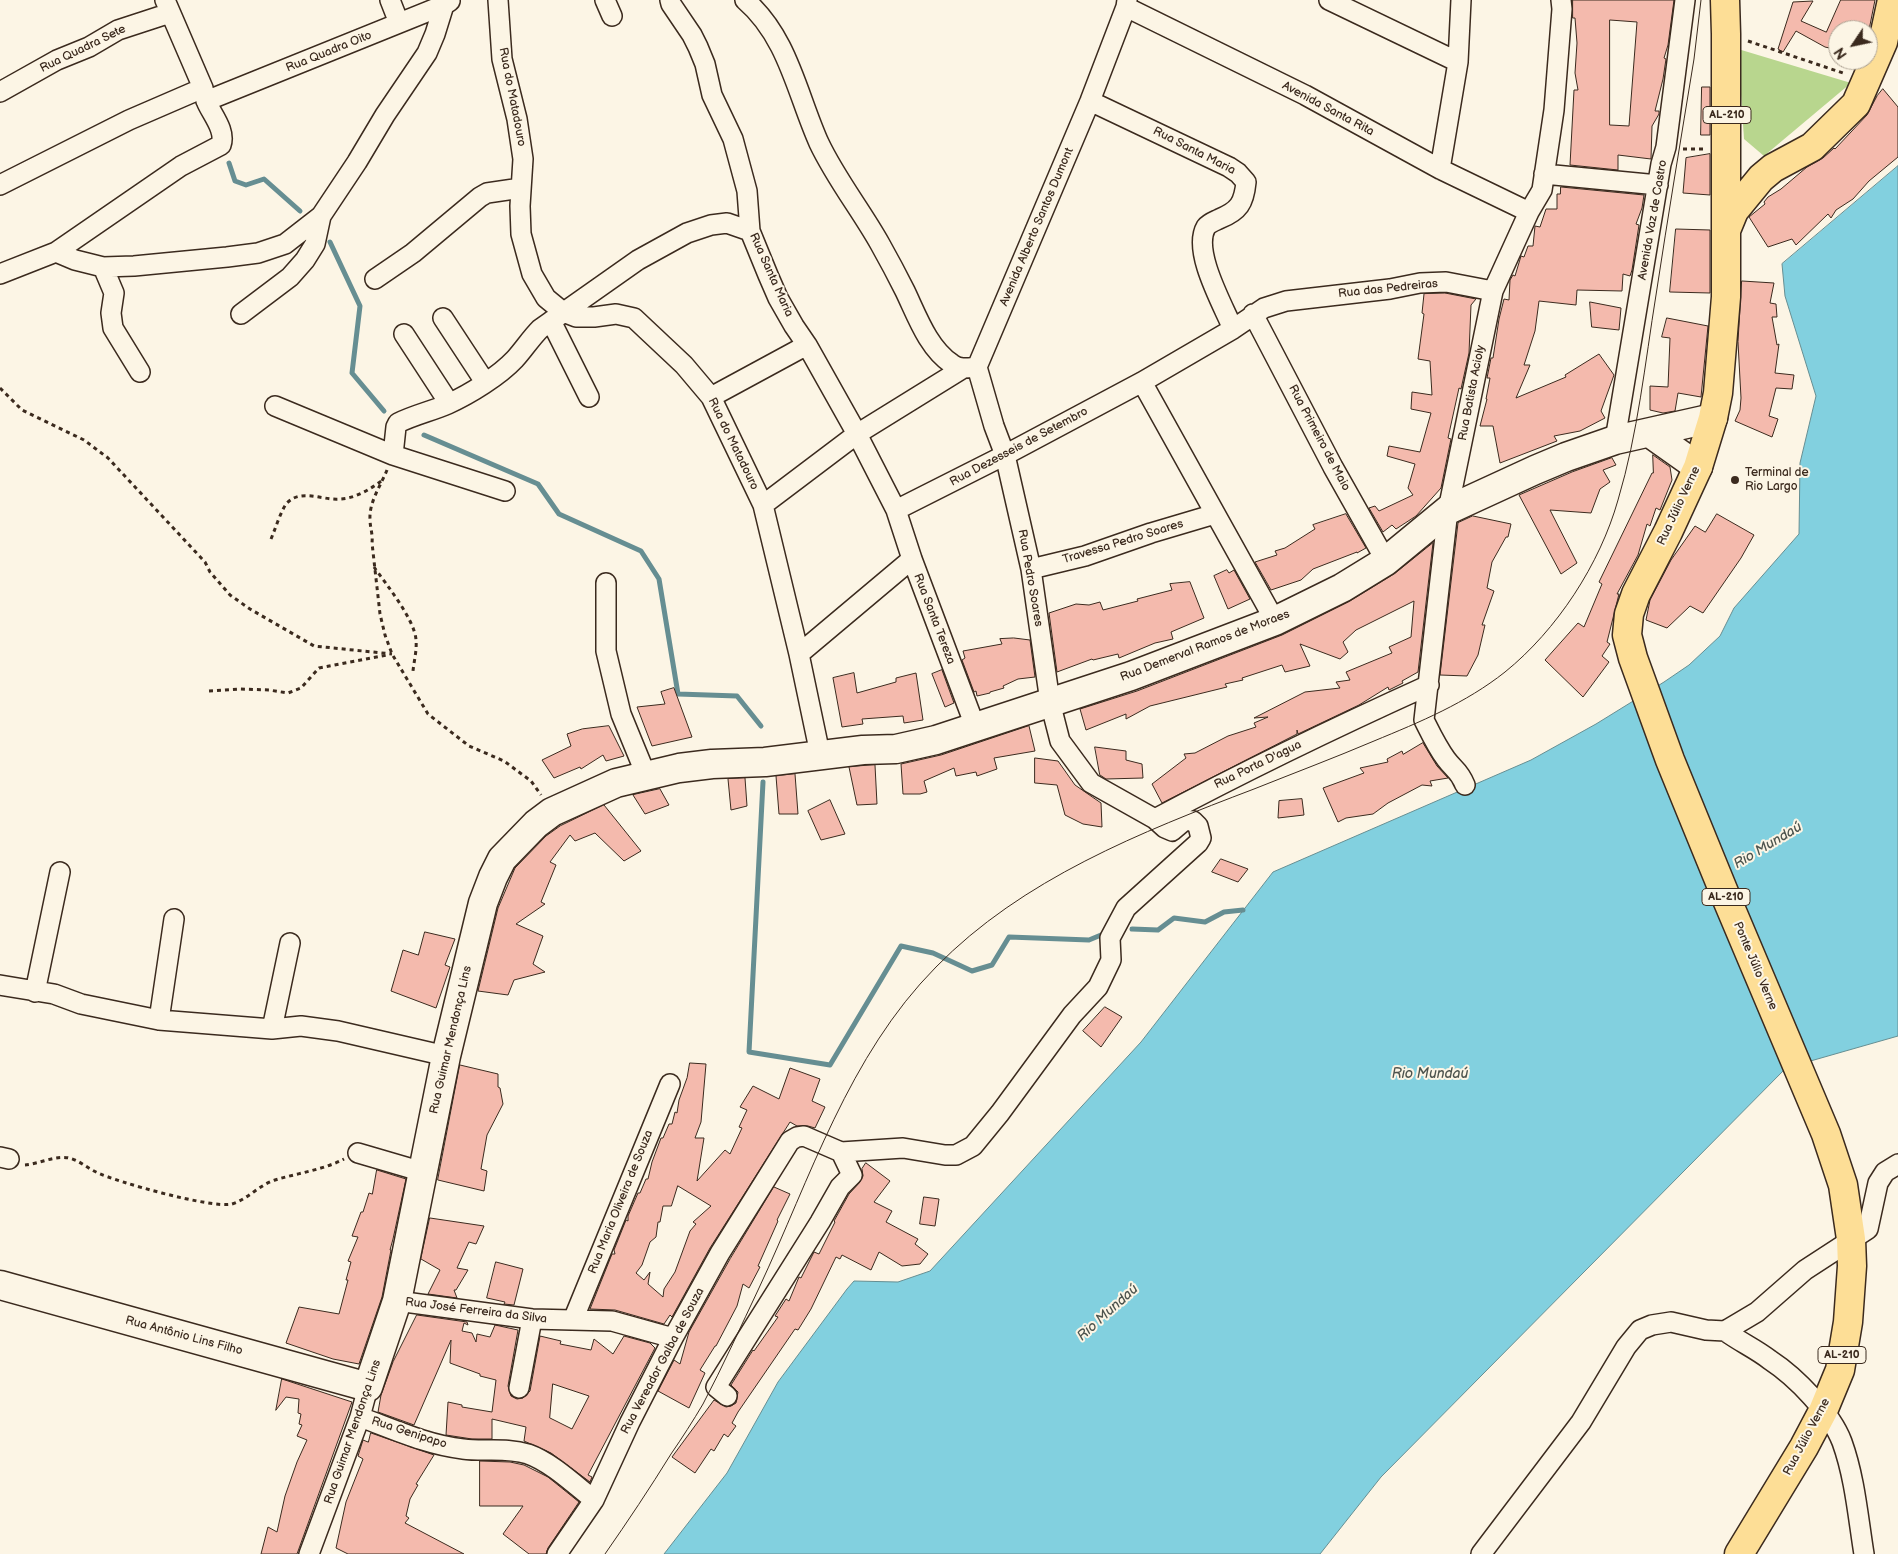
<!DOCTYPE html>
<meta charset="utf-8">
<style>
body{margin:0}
#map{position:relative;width:1898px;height:1554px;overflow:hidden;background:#fcf5e5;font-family:"Balsamiq Sans",sans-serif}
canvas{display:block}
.north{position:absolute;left:1828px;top:20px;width:50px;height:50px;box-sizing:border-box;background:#fcf5e5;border:1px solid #afa495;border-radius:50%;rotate:236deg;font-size:14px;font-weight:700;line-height:20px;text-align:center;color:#3b2a1e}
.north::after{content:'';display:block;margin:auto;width:18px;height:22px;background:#3b2a1e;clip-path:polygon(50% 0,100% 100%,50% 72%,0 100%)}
</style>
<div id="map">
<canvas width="1898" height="1554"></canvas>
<div class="north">N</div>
</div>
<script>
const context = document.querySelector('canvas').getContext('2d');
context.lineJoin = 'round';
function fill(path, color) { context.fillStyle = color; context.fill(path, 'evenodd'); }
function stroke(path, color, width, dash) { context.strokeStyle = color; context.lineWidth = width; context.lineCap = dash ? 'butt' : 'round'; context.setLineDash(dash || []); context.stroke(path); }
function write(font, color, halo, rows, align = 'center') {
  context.font = font + ' "Balsamiq Sans",sans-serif'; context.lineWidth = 4; context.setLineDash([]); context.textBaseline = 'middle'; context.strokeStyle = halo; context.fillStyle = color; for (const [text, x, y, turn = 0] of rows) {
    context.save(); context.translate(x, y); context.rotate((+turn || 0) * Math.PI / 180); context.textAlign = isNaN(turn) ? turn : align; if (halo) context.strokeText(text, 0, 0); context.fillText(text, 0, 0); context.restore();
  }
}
const green = new Path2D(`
 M1738,49L1851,83L1764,156L1744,139Z`);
const water = new Path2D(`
 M1898,166V1036L1786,1068L1381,1477L1320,1554H664L727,1473L778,1382L847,1289L854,1281L898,1282L930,1271L1141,1042L1273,872L1531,760L1596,724L1664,682L1689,665L1720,636L1734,608L1799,534L1800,463L1816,396L1785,296L1782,264Z`);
const stream = new Path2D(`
 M229,163L235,181L246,185L264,179L300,211
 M330,242L360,306L352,373L384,411
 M424,435L538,484L559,514L641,551L659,579L678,694L737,696L761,726
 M763,782L749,1052L830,1065L901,946L933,953L972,971L992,965L1009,937L1089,940L1101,935
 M1132,929L1158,930L1174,918L1205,922L1224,912L1243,910`);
const building = new Path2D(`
 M1573,0H1674L1668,45L1664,58L1666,59L1663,79L1655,111H1659V114L1652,126L1651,159L1618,155V170L1570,165L1574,90H1578L1575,73L1577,43L1575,18H1573ZM1610,20L1637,22L1629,126L1610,125Z
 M1841,0H1875L1869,30H1838V50L1825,47L1796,31L1783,52L1778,49L1793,2L1813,1L1801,21L1826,32Z
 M1702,87H1710V135H1701Z
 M1883,89L1898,107V157L1869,181L1853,199L1836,210L1831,218L1828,214L1796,245L1792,239L1768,247L1749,217L1765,204L1764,202L1768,197L1781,189L1807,167L1823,158L1834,148L1835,149L1867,115L1877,96Z
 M1710,154V195L1683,193L1686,158Z
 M1561,187L1644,195L1642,208L1636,224L1639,225L1632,270L1630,276L1623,274L1622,291L1577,290L1576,305L1539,301L1535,331L1524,365H1530L1516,398L1566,377L1565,375L1599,354L1614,375L1601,411L1605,418L1580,431L1554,436L1557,441L1500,463L1493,426H1480L1487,399H1486L1490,378H1487L1491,358H1493L1499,319L1504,299L1509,300L1510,280L1513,275L1515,276L1521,256L1524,257L1528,246H1533L1535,226L1540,227L1546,209H1557V194H1560Z
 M1676,229L1710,230V293L1670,292Z
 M1742,281L1774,283L1770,303L1776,304L1777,317H1772L1777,345L1779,344L1775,373L1794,375L1792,389L1776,388L1769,416L1778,419L1772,437L1735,421L1740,410L1741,398L1738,342Z
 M1445,293L1476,299L1471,305L1469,353L1461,389L1459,388L1448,438L1451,439L1441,488L1416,516L1396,529L1392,525L1383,532L1369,508L1375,506L1379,511L1413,495L1408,488L1415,464L1387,456L1389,446L1420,452L1431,413L1411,409L1412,392L1432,395L1430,361L1418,359L1424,314L1422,313L1424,294Z
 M1590,302L1621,308L1619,330L1592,327Z
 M1667,318L1708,326L1701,397L1678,393L1675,411L1663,413L1650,410V386L1668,387L1670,338L1662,337Z
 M1653,455L1670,467L1672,480L1660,510L1656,508L1650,526L1647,524L1638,555L1617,594H1619L1607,642L1610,644L1602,656L1609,662L1583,697L1545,660L1578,623L1584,627L1602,584L1599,582L1652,473H1653Z
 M1612,458L1616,465L1603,470L1610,482L1600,489L1591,513L1550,510L1577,563L1561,574L1519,495L1572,472Z
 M1346,514L1366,548L1357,553V552L1313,569L1301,580L1271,590L1255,562L1277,555L1275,551L1285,548L1315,529L1313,525Z
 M1717,514L1754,535L1741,558L1703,613L1690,606L1667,628L1646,620L1650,600L1671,560L1695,526L1705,532Z
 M1473,516L1511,524L1508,537H1506L1492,562L1487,588L1494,591L1482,625H1485L1478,655L1467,676L1440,675L1458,523Z
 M1433,543L1418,672L1402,681L1403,683L1389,690L1388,687L1359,705L1298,734L1297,730V734L1162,803L1152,784L1186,758L1184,754L1195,753L1228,736L1256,727L1254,723L1268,717L1254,718L1305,692L1340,688L1336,682L1350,680L1346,672L1392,653L1389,647L1411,637L1414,601L1356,630L1343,642L1348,652L1340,659L1300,644L1310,666L1285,672L1282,665L1242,678L1243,680L1225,684L1227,687L1150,706L1126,719V714L1086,730L1080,709L1137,691L1282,635L1350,601L1394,574Z
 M1227,570L1229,573L1234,570L1250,599L1228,609L1214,576Z
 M1190,582L1204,618L1171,632L1173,639L1155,643L1119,658L1118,654L1093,660L1092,659L1057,672L1049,613L1076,604L1089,605L1100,602L1103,610L1138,601L1137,599L1172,590L1170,584Z
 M1014,638L1030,640L1035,677L1018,679L1003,686L1004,688L990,692V693L977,696L976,691L974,692L962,660L965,658L963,651L1002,644L1000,639Z
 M942,670L954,703L945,707L932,674Z
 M854,673L857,693L896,682V678L916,673L923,720L904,723L903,716L862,719L863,724L842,727L833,678Z
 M674,688L692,737L652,746L637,707L665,704L661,692Z
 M609,726L624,756L606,761L603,755L581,769L580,767L554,778L542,760L571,746L567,734L582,729Z
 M1029,726L1035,751L994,758L997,769L977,776L976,772L956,776L954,768L924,781L927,792L920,794H903L901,764L941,755Z
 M1423,743L1437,766L1448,778L1430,781L1432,786L1422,785L1388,803L1373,814L1346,818L1338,822L1323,788L1364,773L1360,768L1388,762L1387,759L1402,751L1403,754Z
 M1095,747L1126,751V760L1142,764L1143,778L1106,779L1100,775Z
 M1035,758L1058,761L1075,785L1101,803L1102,827L1083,824L1065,815L1057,785L1035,783Z
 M875,765L877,804L857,805L849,767Z
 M795,774L798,814H779L776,776Z
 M745,778L747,806L731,810L728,779Z
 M660,789L669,805L645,814L633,795Z
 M1302,799L1304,815L1278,818L1279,801Z
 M830,800L845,834L821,840L808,811Z
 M604,805L641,851L624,861L595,833L575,841L570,835L550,862L556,865L541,902L545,904L516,924L543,936L533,964L545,972L514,980L508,995L478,991L498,908L515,868L546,836L560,826Z
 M1221,859L1248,869L1238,882L1212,872Z
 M425,932L455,939L445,965L450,967L436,1008L391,991L403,950L418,955Z
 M1105,1007L1122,1017L1101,1047L1083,1031Z
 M690,1063L706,1064L701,1122L695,1138H704L697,1181L725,1150L730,1154L742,1128L739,1127L747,1110L740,1107L753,1086L779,1099L790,1068L820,1079L812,1101L825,1107L815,1128L808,1126H797L790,1122L710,1248L672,1317L670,1315L664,1324L615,1310L590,1309L612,1254H615L614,1250L626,1220L628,1221V1216L638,1193H640L646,1179H648L652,1162L661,1138H663L669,1124H672L675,1112L677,1113L679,1100L687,1078ZM678,1186L711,1206L693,1222L696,1224L690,1231L675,1272L664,1289L663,1297L648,1284L650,1272L644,1280L636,1273L642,1265L650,1242L656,1237L658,1222H660L663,1206H671Z
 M460,1065L498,1074V1087L500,1088L503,1104L487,1135L481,1169L487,1171L484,1191L438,1180Z
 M866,1163L890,1181L874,1202L892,1211L886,1222L918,1239L915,1244L928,1254L920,1264L902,1266L879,1252L871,1270L842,1255L840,1259L836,1257L811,1309L798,1330L795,1329L738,1412L732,1423L736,1426L728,1437L724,1434L714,1451L711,1449L695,1473L672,1457L714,1400L726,1407L731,1406L736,1403L738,1392L731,1385L753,1350L754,1351L778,1317L775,1316L786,1299L789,1301L799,1277L801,1278L814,1252L819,1254L835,1222L834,1221L849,1194L860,1182L863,1176L862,1169Z
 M377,1170L406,1179L393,1239L390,1250H391L382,1297L359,1364L333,1359L286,1343L299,1307L339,1314L348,1280H346L351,1262L348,1261L358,1237L352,1236L361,1212H363L369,1193L372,1194Z
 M774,1187L790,1194L777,1220L778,1221L758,1266L760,1267L749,1288L743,1284L737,1306L716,1346H715L700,1370L705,1373L689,1408L658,1391L674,1360L680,1364L689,1332L730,1259Z
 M924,1197L939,1199L935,1226L920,1224Z
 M430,1218L484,1226L476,1244L469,1242L457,1268L468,1270L456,1290H454L457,1298L428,1294L440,1270L421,1259Z
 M496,1262L523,1269L514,1305L504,1304L505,1302L487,1298Z
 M417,1315L467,1322L468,1325L464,1323L462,1331L472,1333L476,1342L477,1334L490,1337L495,1325L518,1330L508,1386L511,1396L517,1399L523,1398L530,1391L540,1336L561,1341L560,1344L591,1350L594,1339L613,1354L624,1336L650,1343L655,1348L588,1475L592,1477L590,1482L551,1453L524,1441L526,1427L492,1419V1439H472L446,1435L448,1402L462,1405V1407L492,1412L496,1380L480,1376V1374L450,1363L451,1340L414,1425L378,1412L381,1395L393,1362ZM553,1384L589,1396L572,1429L550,1418Z
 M282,1379L352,1402L297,1554H261L268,1527L277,1532L285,1496L297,1462L307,1440L297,1436L302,1425L299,1424L301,1414L298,1413L299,1399L286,1397L276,1410Z
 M371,1433L434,1455L416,1484L418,1485L410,1499L406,1516L409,1518L405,1523L464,1554H348L336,1548L346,1502L363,1459L358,1456L363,1440L368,1442Z
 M480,1461L510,1462L524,1465L548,1477L579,1502L548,1548L546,1554H529L503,1534L523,1506H480Z`);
const path = new Path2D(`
 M1748,41L1846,74
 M1683,149H1704
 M0,388L22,410L84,440L108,458L205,562L210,572L230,595L250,609L314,646L392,654
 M387,470C381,485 369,502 370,519C370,528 373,534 372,543L380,614L385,635L392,654L428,714L469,746L504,761L531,781L541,795
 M271,539C275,530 281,510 287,503C301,488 324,501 340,499C357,498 370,489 383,480
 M374,567C386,584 415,620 416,640C417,650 414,661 413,671
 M209,691L240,689L269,690L288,693L301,688L319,668L387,655
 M25,1165C39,1164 55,1155 69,1158C79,1160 87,1168 96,1172C116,1182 213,1209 232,1204C248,1199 259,1185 275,1180C298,1173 323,1170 344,1159`);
const street = new Path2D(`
 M390,0L399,23
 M498,0L502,59L517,119L523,159L520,206L521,234L532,274L546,298L563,312L576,317H594L616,314L634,318L684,365L711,397L763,505L799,654L820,754
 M605,0L612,16
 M670,0L671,4L692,35L698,47L705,64L712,95L733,139L747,191L750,231L768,275L778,298L794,326L807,345L857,434L896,510L912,559L975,726
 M745,0C788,37 797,94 819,143C836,179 861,210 880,244C889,260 897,275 905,291C917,316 928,348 952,364C960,370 968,368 977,367
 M1127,0L1126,7L1090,101L977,367L994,426L1005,455L1031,569L1050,702L1060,741L1091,783L1155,819C1245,771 1336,727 1429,685
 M1329,0L1458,62
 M1126,7L1305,95L1440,169L1529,212
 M0,92L57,60L89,47L118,30L170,13
 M206,101L444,5L450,1
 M1090,101L1229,167L1238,173L1246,182C1244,203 1239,211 1219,219C1215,221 1209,223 1206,227C1192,251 1223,305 1233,329
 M1440,169L1458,62L1461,0
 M1544,174L1658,185
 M0,185L129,120L203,88
 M56,252L75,260L103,267L134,266L227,257L258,253L285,244L321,216
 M103,267L114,293L111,313L113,328L140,372
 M0,274L56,252L181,166L221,145C226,131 213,116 207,103C205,98 204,93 203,88L165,0
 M375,279L413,253L480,197L487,193L521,188
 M241,314L290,277L305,260L315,244L321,216L357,162L385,115L427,53L435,34L444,5
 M1253,314L1333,467L1386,561
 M443,318L485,382
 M551,321L589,397
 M404,334L449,403
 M1142,382L1275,621
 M711,397L807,345
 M275,406L393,455L505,491
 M1615,440L1661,164L1666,147L1685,0
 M393,455L396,427L398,423C414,415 432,411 448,404C470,394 499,376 515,359C524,349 531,338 540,329L638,260L687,233L711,225L727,223L750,231
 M763,505L857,434L962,369
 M896,510L1005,455L1142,382L1233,329L1264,308L1286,301L1390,289L1420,283L1446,282L1493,291
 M1031,569L1085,556L1151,533L1215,514
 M606,583V651L621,714L646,775
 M799,654L912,559
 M1465,785C1459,770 1454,770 1446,759C1437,747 1431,734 1424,720L1448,510L1493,291L1529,212L1542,190L1554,110L1562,9L1561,0
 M0,985L54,994L81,1004L159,1020L272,1029L301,1026L338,1031L446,1056
 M35,992L60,872
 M159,1020L174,919
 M272,1029L290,943
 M358,1153L423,1172
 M0,1157L9,1159
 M397,1301L532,1319L612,1321L673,1338
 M573,1320L670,1084
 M1725,1331C1740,1342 1756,1349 1770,1360C1796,1377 1831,1413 1842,1442C1855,1478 1858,1517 1864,1554
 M519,1388L532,1319
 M727,1396L716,1387L820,1222L840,1187L852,1175L841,1152
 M360,1417C393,1429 427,1445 463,1449C484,1452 506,1447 528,1454C551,1462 575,1485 594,1500
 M309,1554L360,1417L368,1387
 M557,1554L594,1500L630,1422L673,1338L720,1253L790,1141L797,1137L804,1136L841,1152L903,1148L945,1155H956L973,1146L1000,1113L1072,1015L1098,987L1111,960L1110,938L1126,908L1198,843L1201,838L1198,826L1193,821L1185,820L1172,831L1165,828L1155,819
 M1481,1554L1581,1422L1626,1347L1640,1330L1652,1325L1671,1322L1706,1330L1725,1331L1757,1312L1805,1270L1868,1229L1878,1183L1885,1172L1898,1164`);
const secondary = new Path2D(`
 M1650,433L1698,467
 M0,1285L368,1387L397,1301L446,1056L483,903L493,877L502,859L536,824L552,812L616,783L679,768L712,764L765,762L863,750L896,749L936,740L1131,676L1275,621L1342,588L1386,561L1448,510L1535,470L1566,457L1615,440L1713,418`);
const primary = new Path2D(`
 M1725,0L1726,34V297L1718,393L1713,418L1698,467L1668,532L1636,594L1629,614L1627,635L1633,658L1670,760L1728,902L1826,1134L1843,1185L1851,1239L1852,1266L1848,1322L1840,1370L1823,1411L1804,1447L1739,1554
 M1727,228L1734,211L1761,178L1773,168L1812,147L1856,104L1883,42L1892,0`);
const tram = new Path2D(`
 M605,1554C628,1521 650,1488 671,1454C682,1438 693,1421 703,1404C723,1366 741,1326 759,1288C811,1177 848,1056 936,967C1022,879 1141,832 1254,789C1294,773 1334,758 1374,741C1420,722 1466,703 1505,672C1557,630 1600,564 1618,500C1638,433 1645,363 1656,295C1668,216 1681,138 1694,59L1701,0`);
const markers = [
 [1735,480,5,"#3b2a1e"]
];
const shields = [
 [1727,115,48],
 [1726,897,48],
 [1842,1355,48]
];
const shieldNames = [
 ["AL-210",1727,115],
 ["AL-210",1726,897],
 ["AL-210",1842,1355]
];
const streetNames = [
 ["Rua Quadra Sete",83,49,-26],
 ["Rua Quadra Oito",329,52,-22],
 ["Rua do Matadouro",512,97,79],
 ["Avenida Santa Rita",1328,109,28],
 ["Rua Santa Maria",1194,151,27],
 ["Avenida Vaz de Castro",1653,220,-80],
 ["Avenida Alberto Santos Dumont",1037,227,-67],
 ["Rua Santa Maria",771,275,66],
 ["Rua das Pedreiras",1388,289,-6],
 ["Rua Batista Acioly",1472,393,-79],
 ["Rua Primeiro de Maio",1319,438,62],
 ["Rua do Matadouro",733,444,64],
 ["Rua Dezesseis de Setembro",1019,447,-28],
 ["Rua Júlio Verne",1679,506,-65],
 ["Travessa Pedro Soares",1123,542,-17],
 ["Rua Pedro Soares",1030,578,80],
 ["Rua Santa Tereza",934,619,69],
 ["Rua Demerval Ramos de Moraes",1205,646,-21],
 ["Rua Porta D'agua",1258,765,-26],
 ["Ponte Júlio Verne",1755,966,67],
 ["Rua Guimar Mendonça Lins",451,1040,-77],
 ["Rua Maria Oliveira de Souza",621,1202,-68],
 ["Rua José Ferreira da Silva",476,1311,7],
 ["Rua Antônio Lins Filho",184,1336,15],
 ["Rua Vereador Galba de Souza",663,1361,-62],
 ["Rua Guimar Mendonça Lins",353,1432,-71],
 ["Rua Genipapo",409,1433,18],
 ["Rua Júlio Verne",1807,1437,-62]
];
const poiNames = [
 ["Terminal de",1745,473],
 ["Rio Largo",1745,487]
];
const waterNames = [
 ["Rio Mundaú",1768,846,-31],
 ["Rio Mundaú",1430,1074],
 ["Rio Mundaú",1108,1313,-42]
];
fill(green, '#b8d68e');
fill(water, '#82d0df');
stroke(water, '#668e92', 1);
stroke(stream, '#668e92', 5);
fill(building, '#f4baad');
stroke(building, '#3b2a1e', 1);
stroke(street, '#3b2a1e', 22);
stroke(secondary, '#3b2a1e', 31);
stroke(primary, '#3b2a1e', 31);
stroke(path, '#3b2a1e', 3, [4, 4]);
stroke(street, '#fcf5e5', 19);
stroke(secondary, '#fcf5e5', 28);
stroke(primary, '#fdde96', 28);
stroke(tram, '#3b2a1e', 1);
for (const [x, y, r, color] of markers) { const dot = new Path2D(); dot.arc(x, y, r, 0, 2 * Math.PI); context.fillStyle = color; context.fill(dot); stroke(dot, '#fcf5e5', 2); }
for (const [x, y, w] of shields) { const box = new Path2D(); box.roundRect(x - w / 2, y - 8.5, w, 17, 4); context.fillStyle = '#fcf5e5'; context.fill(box); stroke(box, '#3b2a1e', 1); }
write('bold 11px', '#3b2a1e', null, shieldNames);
write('12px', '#3b2a1e', '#fcf5e5', streetNames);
write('12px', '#3b2a1e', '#fcf5e5', poiNames, 'left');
write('italic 14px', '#4d544e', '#fcf5e5', waterNames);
</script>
